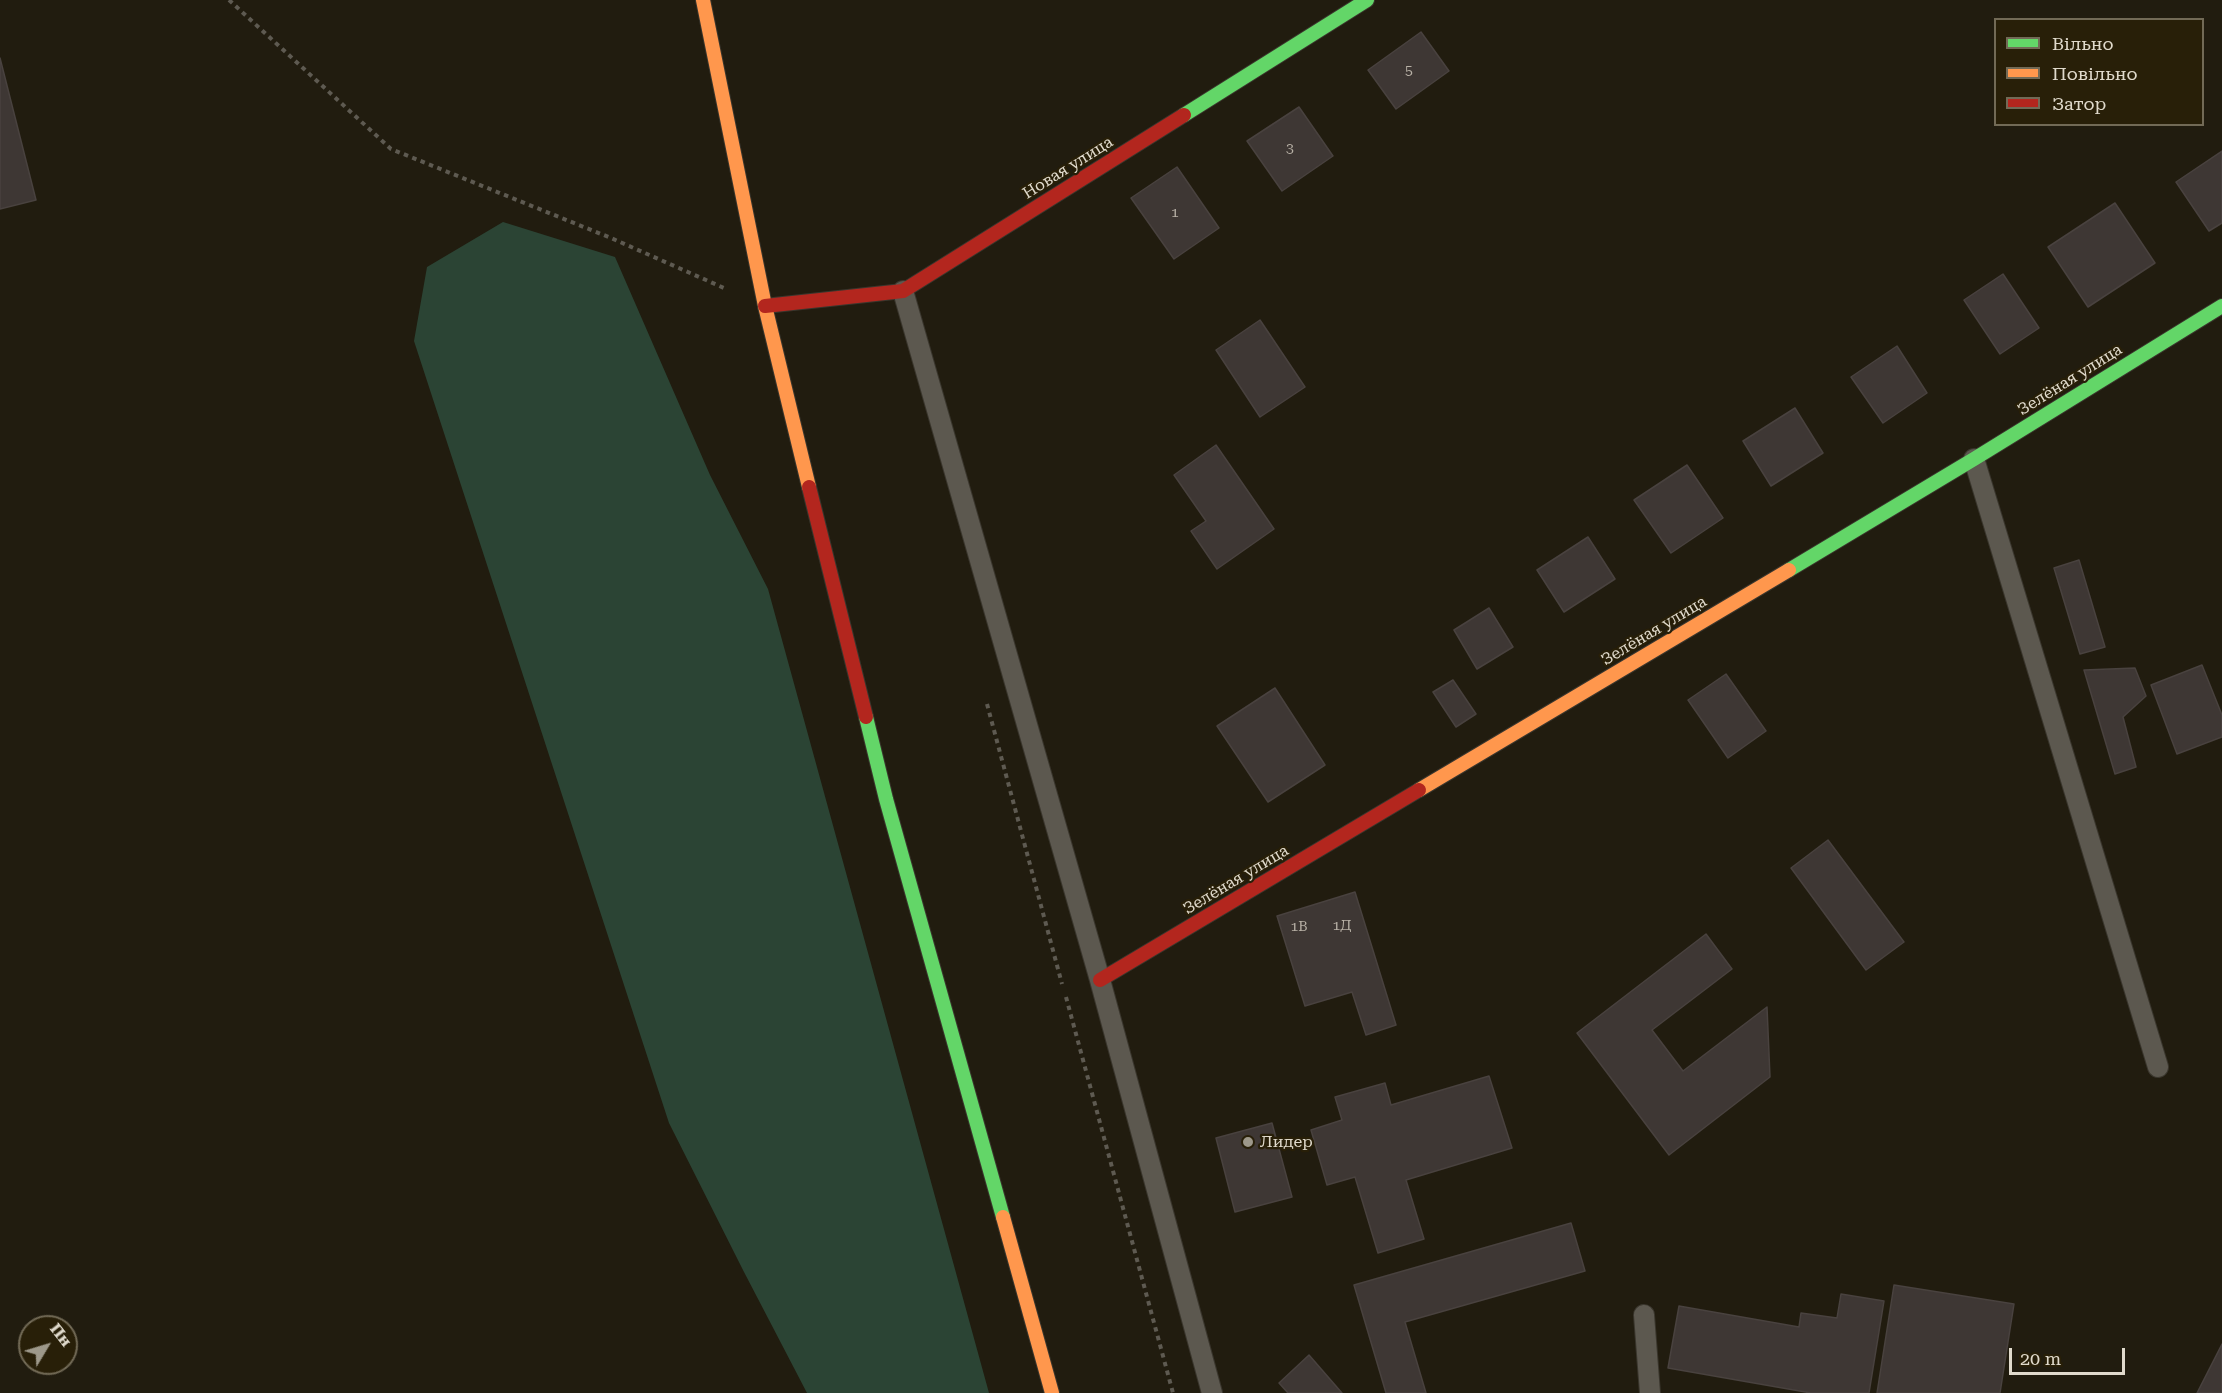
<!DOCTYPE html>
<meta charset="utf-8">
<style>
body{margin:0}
#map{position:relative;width:2222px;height:1393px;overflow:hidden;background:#211c0f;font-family:"Roboto Serif",serif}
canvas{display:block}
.legend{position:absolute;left:1994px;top:18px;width:210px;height:108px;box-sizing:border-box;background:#281f08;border:2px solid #726a56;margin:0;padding:8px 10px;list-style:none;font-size:18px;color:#e0dacc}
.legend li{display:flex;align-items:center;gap:12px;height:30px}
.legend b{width:30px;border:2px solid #726a56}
.north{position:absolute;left:18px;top:1315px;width:60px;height:60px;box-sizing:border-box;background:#281f08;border:2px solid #726a56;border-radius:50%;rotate:52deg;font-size:16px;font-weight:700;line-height:24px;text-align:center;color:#e0dacc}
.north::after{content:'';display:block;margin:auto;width:21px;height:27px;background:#9d988a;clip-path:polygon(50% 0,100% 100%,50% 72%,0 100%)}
.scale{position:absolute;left:2009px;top:1348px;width:116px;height:27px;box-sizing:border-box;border:3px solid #e0dacc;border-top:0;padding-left:8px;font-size:18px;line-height:21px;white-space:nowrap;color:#e0dacc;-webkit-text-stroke:4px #281f08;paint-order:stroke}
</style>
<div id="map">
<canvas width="2222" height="1393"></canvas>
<ul class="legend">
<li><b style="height:8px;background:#63d668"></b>Вільно</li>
<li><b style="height:8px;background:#ff974d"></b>Повільно</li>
<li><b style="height:8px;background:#b3261e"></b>Затор</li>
</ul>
<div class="north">Пн</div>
<div class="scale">20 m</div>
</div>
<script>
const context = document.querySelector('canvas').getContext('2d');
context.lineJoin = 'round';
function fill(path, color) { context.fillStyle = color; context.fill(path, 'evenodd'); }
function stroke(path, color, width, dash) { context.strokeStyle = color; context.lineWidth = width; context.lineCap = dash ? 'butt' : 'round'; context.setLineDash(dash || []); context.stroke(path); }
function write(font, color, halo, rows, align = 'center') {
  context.font = font + ' "Roboto Serif",serif'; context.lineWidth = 4.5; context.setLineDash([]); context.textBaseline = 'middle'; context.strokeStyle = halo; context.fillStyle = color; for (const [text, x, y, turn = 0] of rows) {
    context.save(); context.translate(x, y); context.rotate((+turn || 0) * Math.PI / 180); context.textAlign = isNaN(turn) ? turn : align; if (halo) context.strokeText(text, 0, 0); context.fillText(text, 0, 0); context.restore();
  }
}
const green = new Path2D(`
 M503,222L615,257L710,475L768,589L989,1393H807L744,1272L669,1123L414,341L427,267Z`);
const building = new Path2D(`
 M1421,32L1449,71L1396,109L1368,70Z
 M0,58L36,200L0,209Z
 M1299,107L1333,156L1282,191L1247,141Z
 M2222,151V223L2209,231L2176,182Z
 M1177,167L1219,228L1174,259L1131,198Z
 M2115,203L2155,263L2088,307L2048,247Z
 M2003,274L2039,328L2000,354L1964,300Z
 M1260,320L1305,387L1260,417L1216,350Z
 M1897,346L1927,393L1883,423L1851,377Z
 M1795,408L1823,453L1771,486L1743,441Z
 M1216,445L1274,529L1217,569L1191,531L1206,521L1174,475Z
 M1687,465L1723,518L1671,553L1634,500Z
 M1588,537L1615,579L1564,612L1537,570Z
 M2079,560L2105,647L2080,654L2054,568Z
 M1489,608L1513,647L1477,669L1454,630Z
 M2202,665L2222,715V737L2177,754L2151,685Z
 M2135,668L2146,696L2123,717L2136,767L2115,774L2084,670Z
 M1726,674L1766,731L1728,758L1688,700Z
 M1453,680L1476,714L1456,727L1433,692Z
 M1275,688L1325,765L1268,802L1217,726Z
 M1828,840L1904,942L1866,970L1791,868Z
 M1355,892L1396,1025L1366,1035L1352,992L1305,1006L1277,916Z
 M1706,934L1732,969L1652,1030L1683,1071L1767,1007L1770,1077L1669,1155L1577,1033Z
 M1489,1076L1512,1148L1406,1180L1424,1239L1378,1253L1355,1177L1327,1185L1311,1130L1342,1120L1335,1097L1385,1083L1391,1105Z
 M1272,1123L1292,1197L1235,1212L1216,1138Z
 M1571,1223L1585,1271L1405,1322L1426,1393H1386L1354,1285Z
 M1894,1285L2014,1304L2000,1393H1877Z
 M1841,1294L1884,1301L1869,1393H1811L1668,1368L1679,1306L1799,1327L1801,1313L1837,1318Z
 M2222,1344V1393H2197Z
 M1309,1355L1342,1393H1288L1279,1383Z`);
const path = new Path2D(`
 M229,0L391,149L611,238L724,288
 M987,704L1062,984
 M1066,997L1173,1393`);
const lane = new Path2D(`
 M903,291L1100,980L1212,1393
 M1974,459L2158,1067
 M1644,1315L1650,1393`);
const fast = new Path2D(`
 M1184,115L1367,0
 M1789,570L1974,459L2222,306
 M866,717L886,799L1003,1217`);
const slow = new Path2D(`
 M703,0L765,306L809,487
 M1419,790L1789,570
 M1003,1217L1052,1393`);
const jam = new Path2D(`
 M765,306L903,291L1184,115
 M809,487L866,717
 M1100,980L1419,790`);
const markers = [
 [1248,1142,6,"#9d988a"]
];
const numberNames = [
 ["5",1409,71],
 ["3",1290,149],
 ["1",1175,213],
 ["1Д",1342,926],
 ["1В",1299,927]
];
const streetNames = [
 ["Новая улица",1068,168,-32],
 ["Зелёная улица",2070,380,-32],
 ["Зелёная улица",1654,631,-31],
 ["Зелёная улица",1236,880,-31]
];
const poiNames = [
 ["Лидер",1260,1142]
];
fill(green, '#2b4434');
fill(building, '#3e3734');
stroke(building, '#49423f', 1.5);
stroke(lane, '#3a362d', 22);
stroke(fast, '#3a362d', 16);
stroke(slow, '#3a362d', 16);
stroke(jam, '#3a362d', 16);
stroke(path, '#5e5a51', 4, [4.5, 4.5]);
stroke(lane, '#5c584f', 20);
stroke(fast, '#63d668', 14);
stroke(slow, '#ff974d', 14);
stroke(jam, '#b3261e', 14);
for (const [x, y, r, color] of markers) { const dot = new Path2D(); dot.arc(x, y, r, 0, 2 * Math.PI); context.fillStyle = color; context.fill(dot); stroke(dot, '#281f08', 2); }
write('14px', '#b8b1a6', null, numberNames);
write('16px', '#e0dacc', '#281f08', streetNames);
write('16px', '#e0dacc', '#281f08', poiNames, 'left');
</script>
